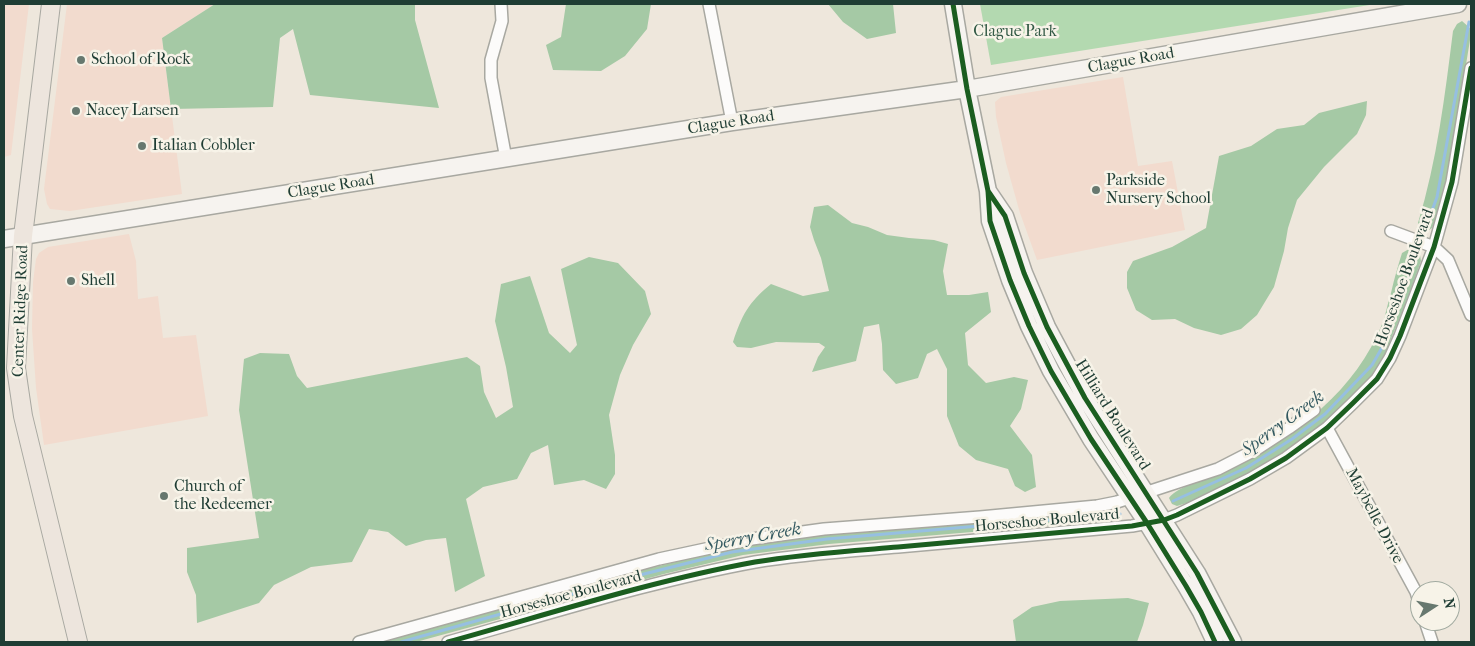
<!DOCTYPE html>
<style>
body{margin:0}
#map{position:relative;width:1475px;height:646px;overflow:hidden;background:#eee7dc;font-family:"IM FELL French Canon",serif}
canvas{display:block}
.frame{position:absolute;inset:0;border:5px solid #1f3d34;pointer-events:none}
.north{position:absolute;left:1410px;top:581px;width:50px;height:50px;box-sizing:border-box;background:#f7f3e8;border:1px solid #a1aaa0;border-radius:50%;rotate:79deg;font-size:14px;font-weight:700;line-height:20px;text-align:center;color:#1f3d34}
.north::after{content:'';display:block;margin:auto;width:18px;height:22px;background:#67786f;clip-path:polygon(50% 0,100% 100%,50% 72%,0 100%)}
</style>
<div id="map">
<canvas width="1475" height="646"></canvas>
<div class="frame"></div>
<div class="north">N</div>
</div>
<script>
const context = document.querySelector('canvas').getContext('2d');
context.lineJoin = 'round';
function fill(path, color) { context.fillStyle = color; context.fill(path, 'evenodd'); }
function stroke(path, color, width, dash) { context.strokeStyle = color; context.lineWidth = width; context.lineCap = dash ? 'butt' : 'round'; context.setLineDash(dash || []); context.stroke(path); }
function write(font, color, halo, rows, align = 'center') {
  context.font = font + ' "IM FELL French Canon",serif'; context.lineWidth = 5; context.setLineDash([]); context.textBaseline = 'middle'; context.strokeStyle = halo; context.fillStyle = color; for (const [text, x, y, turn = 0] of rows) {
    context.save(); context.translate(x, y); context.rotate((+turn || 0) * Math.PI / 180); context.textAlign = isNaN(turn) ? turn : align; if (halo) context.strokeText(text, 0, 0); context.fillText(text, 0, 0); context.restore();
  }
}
const built = new Path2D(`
 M4,4H29L11,155L4,157Z
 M67,4H215L162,38L182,194L70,211L50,209L47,204L44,189Z
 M1123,77L1138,166L1172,161L1185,230L1037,260L1020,213L1006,163L996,117L995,102L1001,97Z
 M129,234L136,261L138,299L158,296L163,338L196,335L208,416L44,445L36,388L32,329L33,282L36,259L39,253L48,247Z`);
const green = new Path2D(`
 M980,4H1376L991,65Z`);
const forest = new Path2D(`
 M215,4H415V20L439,108L310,95L293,29L280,38L273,107L171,109L162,38Z
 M566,4H651L647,29L625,56L601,71L553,70L546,45L561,37Z
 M828,4H893L896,33L867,39L843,22Z
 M1462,21L1471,29L1470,40L1452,151L1441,207L1432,228L1429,230L1420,227L1418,223C1437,161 1445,95 1453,31L1457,24Z
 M1367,101L1366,115L1357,134L1324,167L1297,200L1288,228L1284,251L1274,287L1257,315L1241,329L1221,335L1194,328L1175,319L1152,320L1136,310L1127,288V272L1133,261L1172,247L1206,228L1219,156L1251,146L1277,129L1304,125L1319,113Z
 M828,205L852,223L868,227L887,235L909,238L934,240L948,244L943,271L947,295H969L988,292L991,312L965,333L968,365L986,383L1014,377L1028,380L1021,409L1010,426L1032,455L1036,487L1025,492L1015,486L1008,469L976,460L959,446L947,416V369L937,349L927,354L918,378L896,384L883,370L882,344L879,324L864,327L856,361L812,372L818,357L825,347L819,343L776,342L751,348L737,347L733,342C742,315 748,303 771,284L803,296L829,291L821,258L814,240L810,227L814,207Z
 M1409,249L1413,250L1420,255L1421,261C1412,287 1402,314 1391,339C1387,350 1382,361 1376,370C1368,382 1357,391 1347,401C1298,450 1248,474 1187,503L1177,506L1172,504L1169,498C1177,486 1219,474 1234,467C1298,433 1355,392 1383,322C1386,313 1388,302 1391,293C1394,279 1398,266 1402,253Z
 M589,257L618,263L645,291L651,314L633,345L620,375L609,415L615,455V474L606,489L584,480L554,485L548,445L531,453L517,479L483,487L466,499L485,576L455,592L446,538L426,540L406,546L388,532L369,529L352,562L311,567L274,585L259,603L197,623L196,595L187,572V548L259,538L239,410L244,359L260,353L289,354L297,376L307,388L467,357L480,366L484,392L496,418L513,407L506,367L495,321L501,284L530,276L549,333L570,353L577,345L561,269Z
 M1117,509L1122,518L1116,520L829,544L743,555L664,574L416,642H372L602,580L736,547L798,537Z
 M1128,598L1149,603L1143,625L1137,642H1016L1013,620L1032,607L1060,601Z`);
const stream = new Path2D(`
 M1426,227L1437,197L1469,22
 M1173,501L1246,468L1292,439L1325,414L1372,365L1383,346L1417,254
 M401,642L640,575L732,552L827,539L1120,514`);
const minor = new Path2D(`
 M501,4L502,21L491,60V78L506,159
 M709,4L732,122
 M1391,231L1434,247L1448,260L1471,315
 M1327,428L1416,592L1420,605
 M1425,621L1432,642
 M359,642L659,559L752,539L824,529L980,517L1097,506L1117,502L1218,469L1257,449L1289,428L1314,410
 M448,642C549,614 651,581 755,562C802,554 850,551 898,547C976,540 1054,533 1132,526L1164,520L1177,515L1250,479L1286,458L1327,428L1353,403L1377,379L1390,358L1400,336L1434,247L1452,182L1471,68`);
const secondary = new Path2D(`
 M953,4L967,89L988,191L990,221L1010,280L1029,326L1051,371L1091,439L1147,523L1186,586L1201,612L1215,642
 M988,191L1005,216L1024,273L1047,327L1085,398L1197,573L1233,642
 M4,239L732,122L967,89L1458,4`);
const primary = new Path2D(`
 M51,4L23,236L16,368L23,416L78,642`);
const cycleway = new Path2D(`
 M953,4L967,89L988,191L990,221L1010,280L1029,326L1051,371L1091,439L1147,523L1186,586L1201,612L1215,642
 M988,191L1005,216L1024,273L1047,327L1085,398L1197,573L1233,642
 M448,642C549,614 651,581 755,562C802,554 850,551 898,547C976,540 1054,533 1132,526L1164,520L1177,515L1250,479L1286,458L1327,428L1353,403L1377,379L1390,358L1400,336L1434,247L1452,182L1471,68`);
const markers = [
 [81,60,5,"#67786f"],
 [76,111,5,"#67786f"],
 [142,146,5,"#67786f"],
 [1096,190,5,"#67786f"],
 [71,281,5,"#67786f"],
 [164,496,5,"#67786f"]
];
const parkNames = [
 ["Clague Park",1015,32]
];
const poiNames = [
 ["School of Rock",91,60],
 ["Nacey Larsen",86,111],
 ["Italian Cobbler",152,146],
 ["Parkside",1106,181],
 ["Nursery School",1106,199],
 ["Shell",81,281],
 ["Church of",174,487],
 ["the Redeemer",174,505]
];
const streetNames = [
 ["Clague Road",1131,61,-10],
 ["Clague Road",731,123,-9],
 ["Clague Road",331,187,-9],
 ["Horseshoe Boulevard",1405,278,-70],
 ["Center Ridge Road",21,311,-88],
 ["Hilliard Boulevard",1112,415,58],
 ["Maybelle Drive",1374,516,62],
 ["Horseshoe Boulevard",1047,521,-5],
 ["Horseshoe Boulevard",571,595,-15]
];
const waterNames = [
 ["Sperry Creek",1283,424,-36],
 ["Sperry Creek",753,538,-10]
];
fill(built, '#f2dbce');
fill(green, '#b3d9b0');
fill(forest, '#a5c9a5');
stroke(stream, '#96bfe1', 3);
stroke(minor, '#a8a8a1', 14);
stroke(secondary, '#a8a8a1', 19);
stroke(primary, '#a8a8a1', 20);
stroke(minor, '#fcfbfa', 11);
stroke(secondary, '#f6f3ef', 16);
stroke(primary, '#ede5dd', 18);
stroke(cycleway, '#1b5e20', 5);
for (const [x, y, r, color] of markers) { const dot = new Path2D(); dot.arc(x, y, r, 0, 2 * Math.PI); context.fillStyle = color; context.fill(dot); stroke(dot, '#f7f3e8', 2); }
write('16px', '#335a46', '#f7f3e8', parkNames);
write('16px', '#1f3d34', '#f7f3e8', poiNames, 'left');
write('16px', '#1f3d34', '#f7f3e8', streetNames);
write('italic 18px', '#335960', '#f7f3e8', waterNames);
</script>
